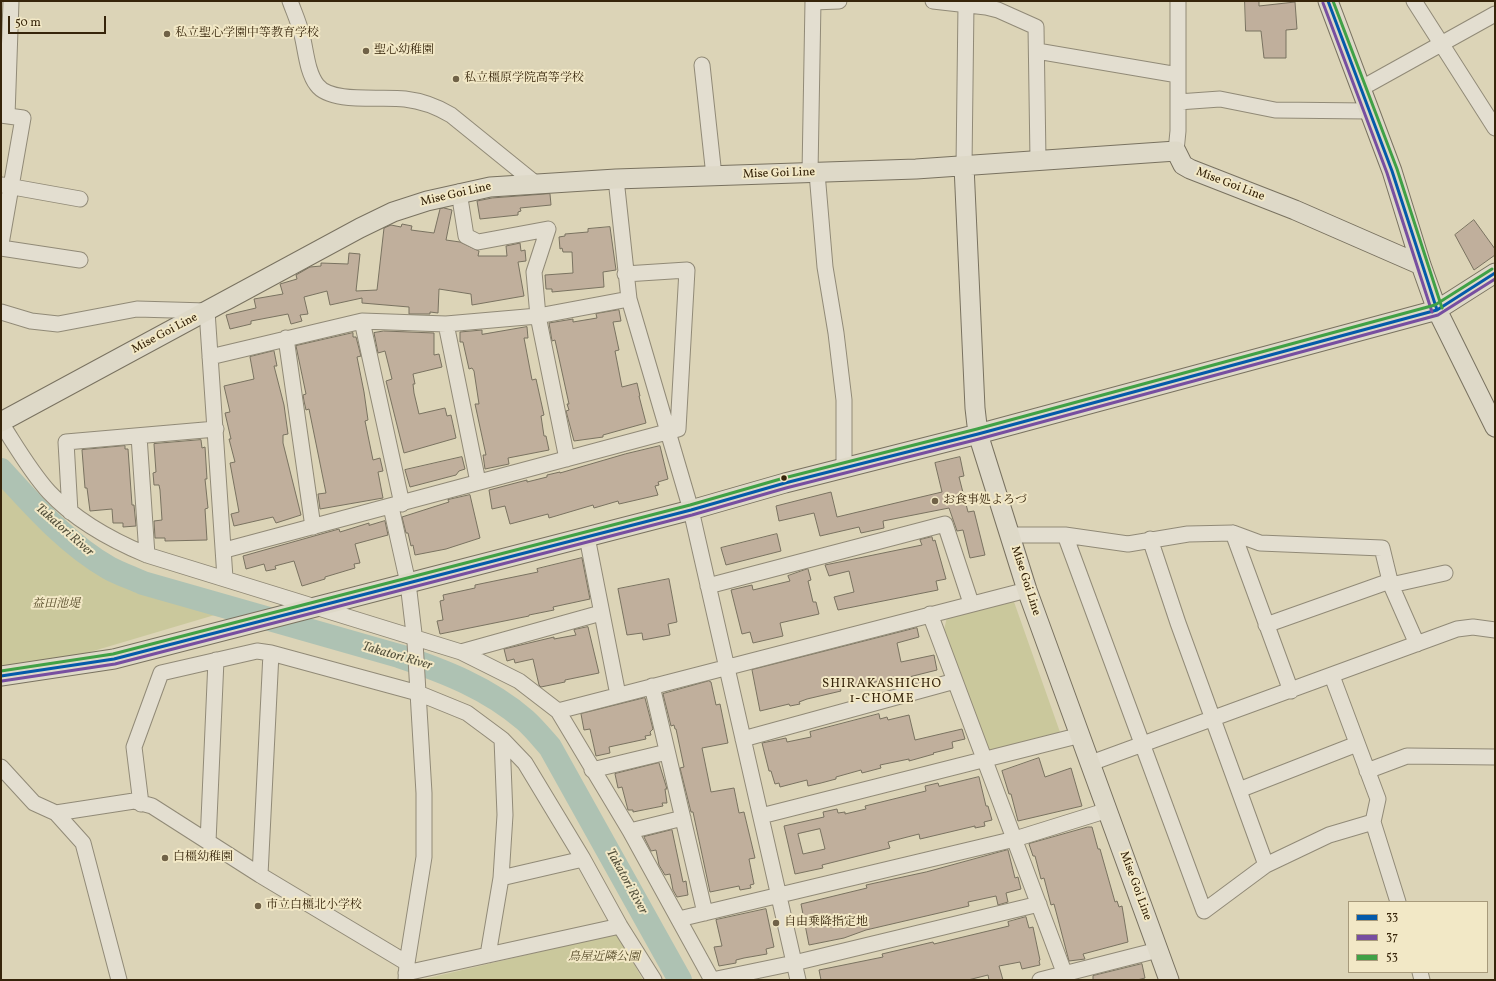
<!DOCTYPE html>
<meta charset="utf-8">
<style>
body{margin:0}
#map{position:relative;width:1496px;height:981px;overflow:hidden;background:#dcd4b7;font-family:Vollkorn,serif}
canvas{display:block}
.frame{position:absolute;inset:0;border:2px solid #36240a;pointer-events:none}
.legend{position:absolute;left:1348px;top:901px;width:140px;height:72px;box-sizing:border-box;background:#f2e8c6;border:1px solid #a79a7b;margin:0;padding:5px 7px;list-style:none;font-size:12px;color:#36240a}
.legend li{display:flex;align-items:center;gap:8px;height:20px}
.legend b{width:20px;border:1px solid #a79a7b}
.scale{position:absolute;left:8px;top:16px;width:98px;height:18px;box-sizing:border-box;border:2px solid #36240a;border-top:0;padding-left:5px;font-size:12px;line-height:14px;white-space:nowrap;color:#36240a;-webkit-text-stroke:3px #f2e8c6;paint-order:stroke}
</style>
<div id="map">
<canvas width="1496" height="981"></canvas>
<div class="frame"></div>
<ul class="legend">
<li><b style="height:5px;background:#045aaa"></b>33</li>
<li><b style="height:5px;background:#774ea0"></b>37</li>
<li><b style="height:5px;background:#40a146"></b>53</li>
</ul>
<div class="scale">50 m</div>
</div>
<script>
const context = document.querySelector('canvas').getContext('2d');
context.lineJoin = 'round';
function fill(path, color) { context.fillStyle = color; context.fill(path, 'evenodd'); }
function stroke(path, color, width, dash) { context.strokeStyle = color; context.lineWidth = width; context.lineCap = dash ? 'butt' : 'round'; context.setLineDash(dash || []); context.stroke(path); }
function write(font, color, halo, rows, align = 'center') {
  context.font = font + ' Vollkorn,"Noto Serif JP",serif'; context.lineWidth = 4; context.setLineDash([]); context.textBaseline = 'middle'; context.strokeStyle = halo; context.fillStyle = color; for (const [text, x, y, turn = 0] of rows) {
    context.save(); context.translate(x, y); context.rotate((+turn || 0) * Math.PI / 180); context.textAlign = isNaN(turn) ? turn : align; if (halo) context.strokeText(text, 0, 0); context.fillText(text, 0, 0); context.restore();
  }
}
const green = new Path2D(`
 M1,481L75,553L108,575L183,606L218,614L53,663L1,666Z
 M1013,599L1061,735L989,751L944,630L947,617Z
 M616,932L643,980H420L539,952Z`);
const river = new Path2D(`
 M1,470C33,505 67,544 109,568C120,574 132,578 143,583L399,656C444,671 488,688 525,720C534,728 542,738 550,747L680,980`);
const building = new Path2D(`
 M1245,1H1259V6L1295,2L1297,29L1286,30V58H1264L1261,31H1246Z
 M550,194L551,205L520,208L521,211L518,212V215L480,219L477,201L492,198Z
 M444,208L452,210L446,240L460,242L479,251L478,256H507L506,246L520,243L521,251L525,250L526,261L518,262L524,296L472,305L471,294L439,289L438,313L430,312V314H409V307L362,303V298L330,305L327,291L304,297L308,314L300,315L302,321L291,324L288,314L251,321V324L230,329L226,315L256,308L254,299L283,294L280,284L297,279L296,275L310,267L321,266V263L348,264L349,253L360,254L356,291L377,290L384,228L391,225L401,227L402,224L412,226L411,230L434,233L440,209Z
 M1474,220L1495,249V255L1474,270L1455,235Z
 M610,227L616,270L603,272L604,287L552,292V289H546L545,275L573,273L572,252H563L562,248L560,249L559,237L565,236V234L588,232V229Z
 M619,310L621,321L613,322L619,350L615,351L622,387L637,383L640,396H639L646,423L603,435V437L574,441L566,411L569,410L567,404H569L555,340L552,341L549,323L573,319V322L597,318L596,314Z
 M527,327L528,338H524L532,380L536,379L544,415L541,416L544,436H546L549,450L508,458L509,464L485,469L483,455H486L475,404H479L474,371L472,368L469,369L463,342H460V332L482,330V334Z
 M384,331L434,333V355L439,354L442,367L413,374L415,384H413L414,393L419,414L445,408L447,416L451,415L456,438L404,453L386,381L392,379L385,351L378,353L374,333Z
 M353,333V337H356L361,356L357,357L364,392L368,420L365,421L373,460L380,458L383,471L378,472L383,498L320,509L318,494L326,493L309,409L306,410L304,401L303,395L306,394L296,346Z
 M274,351L277,366H274L284,405L288,434L283,435V443L301,515L276,523L273,517L234,526L231,514L239,512L230,463L235,462L229,439H231L225,413L230,412L224,386L254,379L250,357Z
 M201,440L202,448L205,447L207,479H205L208,508L205,509L207,540L165,541V538H155L154,521L162,520L160,490L159,485H154L153,473L156,472L154,444Z
 M125,446V449H128L132,505H134L136,526L123,527V523H113L112,509L90,511L87,488H85L82,450Z
 M660,446L668,479L658,482L659,485L655,486L658,495L619,504L618,501L594,508L593,505L549,518L548,514L510,524L505,506L492,509L489,490L527,480V482L547,477V475L560,472V473L625,454Z
 M462,457L465,469L459,471L456,475L410,487L405,470Z
 M960,457L964,476L959,477L968,512L974,511L985,555L970,558L963,530L957,531L949,508L883,521L884,528L861,533L859,527L820,536L814,513L779,521L776,506L831,492L837,517L942,492L935,463Z
 M470,495L480,538L446,549L415,555L413,545L411,546L408,533H406L402,517L449,502L448,500Z
 M385,521L388,535L355,544L360,563L354,564L355,568L325,577V579L302,586L294,561L275,566L276,569L266,571L264,564L246,569L243,556L339,529L340,532L369,523V525Z
 M777,534L781,551L726,565L721,548Z
 M932,537L933,541L935,540L946,579L936,581L938,590L838,610L834,597L854,592L849,571L829,576L825,565L922,545L920,540Z
 M582,558L590,599L553,607L554,610L529,615V616L440,634L437,621L443,620L440,601L444,600L443,595L475,588V585L538,572L537,569Z
 M808,569L811,580L808,581L813,602H816L819,614L780,623L783,636L753,643L750,632L742,634L731,590L752,585L753,590L790,581L788,576Z
 M669,579L677,622L668,624L670,635L643,640L642,633L627,635L618,589Z
 M588,627L599,673L565,680V682L541,687L539,685L533,659L515,663L514,659L507,661L504,649L554,637V639L576,635L574,630Z
 M917,628L919,637L897,643L901,662L934,655L937,670L905,678L906,681L882,686L880,681L871,683V682L840,689L841,691L807,699L799,702L800,704L790,706L789,704L760,711L752,670Z
 M709,681L711,682L716,705L720,704L728,743L702,748L711,792L734,788L739,813L744,812L755,858L749,859L754,884L750,885L751,888L740,890L739,886L710,892L693,812H691L680,768L684,767L676,729H675L674,725L671,726L663,694Z
 M645,698L653,729L650,732L651,735L645,736L646,739L609,747L610,753L596,756L590,729L584,730L581,714Z
 M879,714L880,719L887,717L888,720L909,715L915,740L962,729L965,739L952,742L953,748L933,753L934,754L909,761V759L880,765L881,768L862,773L861,770L836,777V779L821,783L808,786L807,780L780,787L779,783L775,784L771,771H769L762,743L786,738L787,742L811,737L810,732Z
 M1039,758L1045,777L1071,768L1082,806L1018,821L1011,794H1009L1002,771Z
 M659,763L667,789H665L667,803H662L663,806L633,812V810H628L622,787L618,788L615,774Z
 M979,777L986,806H988L992,820L984,822L985,826L975,828V826L920,839L919,834L888,842L890,848L822,865L823,868L795,874L784,826L824,817L823,812L837,809L838,813L845,812V814L866,809L865,806L926,791L925,786L938,783L939,786ZM820,829L825,849L803,854L798,834Z
 M1088,827H1092L1098,849H1100L1115,902L1117,901L1119,907L1122,906L1128,942L1083,954L1085,959L1069,961L1054,904L1051,905L1044,878L1041,879L1035,856H1033L1029,844Z
 M672,830L683,882L686,881L688,895L677,897L673,890L670,874L665,875L659,865L656,850L651,851L644,837Z
 M1008,850L1015,878L1018,877L1021,889L1006,893L1008,902L998,905L996,896L968,902L969,906L866,930L844,938L809,945L801,904L867,888L866,885L926,872Z
 M766,909L774,947L766,949L767,954L744,958L736,960V963L719,966L714,947L722,946L716,920Z
 M1026,917L1029,928L1033,927L1040,960L1039,961L1040,965L1022,969L1020,962L999,966L1003,980H989L988,975L968,980H821L819,970L883,957L882,954L933,942L934,944L1009,926L1008,922Z
 M1142,964L1145,978L1137,980H1093V976Z`);
const minor = new Path2D(`
 M290,1C294,12 299,23 302,35C306,51 307,72 317,85C331,104 382,96 405,99C422,101 436,106 451,115L535,183
 M933,1L986,7L998,10L1036,27L1038,160
 M1414,1L1495,128
 M813,2L839,1
 M1037,51L1178,75
 M702,65L714,176
 M1360,89L1495,14
 M1178,102L1220,99L1275,110L1368,111
 M1,115L23,118L1,244
 M7,116L11,1
 M1176,151L1178,131V1
 M964,166L966,4
 M810,173L813,1
 M817,173L825,267L836,333L844,400V468
 M616,179L629,299L691,510L798,980
 M2,185L80,199
 M459,192L466,236L478,242L548,229L534,272L538,316L567,459
 M1,248L80,260
 M1,312L31,321L58,324L137,309L207,311L225,578
 M362,321L402,504
 M446,324L478,482
 M286,338L313,527
 M210,357L362,321L446,324L538,316L629,299
 M1,423C16,446 30,471 49,492C75,520 111,540 147,555L461,652L519,681L558,711L630,831L712,980
 M139,436L147,555
 M391,507L408,583L415,642L424,793V857L407,963L406,980
 M70,512L66,442L216,429
 M1233,533L1291,691
 M1010,535H1065L1128,544L1188,534L1233,533L1260,543L1382,548L1391,585L1417,644
 M1065,535L1204,911L1266,865L1329,835L1373,822L1378,799L1332,676
 M587,537L618,695
 M1150,539L1178,623L1266,865
 M225,550L678,429L687,270L625,274
 M1391,585L1445,573
 M708,586L945,524L971,603
 M930,614L1067,980
 M1266,625L1390,581
 M461,652L601,613
 M652,686L705,913
 M558,711L1027,590
 M743,739L955,681
 M1091,763L1457,629L1473,627L1495,630
 M1,767L34,803L56,813L83,843L119,980
 M592,770L667,752
 M1367,771L1407,756L1495,757
 M1239,790L1357,744
 M141,804L134,747L161,673L257,651L271,653L418,693L467,713L502,739L525,763L583,859L620,926L654,980
 M56,813L134,801L152,806L260,875L407,963
 M761,816L1081,735
 M1373,822L1398,902
 M630,831L683,818
 M208,842L216,660
 M260,875L271,653
 M501,878L583,859
 M679,919L1015,839L1108,810
 M488,955L501,878L505,815L502,739
 M1420,972L1422,980
 M406,973L620,926
 M712,980L794,963L1039,904
 M1040,980L1158,950`);
const major = new Path2D(`
 M1328,1L1392,171L1421,265L1437,310L1495,427
 M964,166L975,408L978,434L1027,590L1169,980
 M1,422L360,228L393,212L427,201L490,187L616,179L916,169L1176,151L1183,165L1190,169L1295,210L1421,265
 M1,676L114,659L691,510L785,483L978,434L1437,310L1495,273`);
const bus1 = new Path2D(`
 M1328,1L1392,171L1437,310
 M1,676L114,659L691,510L785,483L978,434L1437,310L1495,273`);
const bus2 = new Path2D(`
 M1323,3L1387,173L1432,312
 M2,681L115,664L692,515L786,488L979,439L1438,315L1495,279`);
const bus3 = new Path2D(`
 M1333,1L1397,169L1442,308
 M1,671L113,654L690,505L784,478L977,429L1435,305L1492,269`);
const markers = [
 [167,34,4,"#706247"],
 [366,51,4,"#706247"],
 [456,79,4,"#706247"],
 [784,478,3.5,"#36240a"],
 [935,501,4,"#706247"],
 [165,858,4,"#706247"],
 [258,906,4,"#706247"],
 [776,923,4,"#706247"]
];
const poiNames = [
 ["私立聖心学園中等教育学校",175,34],
 ["聖心幼稚園",374,51],
 ["私立橿原学院高等学校",464,79],
 ["お食事処よろづ",943,501],
 ["白橿幼稚園",173,858],
 ["市立白橿北小学校",266,906],
 ["自由乗降指定地",784,923]
];
const streetNames = [
 ["Mise Goi Line",779,174,-2],
 ["Mise Goi Line",1230,185,21],
 ["Mise Goi Line",456,195,-13],
 ["Mise Goi Line",165,334,-28],
 ["Mise Goi Line",1025,581,72],
 ["Mise Goi Line",1135,886,70]
];
const parkNames = [
 ["益田池堤",56,605],
 ["鳥屋近隣公園",604,958]
];
const waterNames = [
 ["Takatori River",64,531,41],
 ["Takatori River",397,657,16],
 ["Takatori River",626,882,61]
];
const neighbourhoodNames = [
 ["SHIRAKASHICHO",882,685],
 ["1-CHOME",882,700]
];
fill(green, '#cac89c');
stroke(river, '#aec2b3', 24);
fill(building, '#c0af9c');
stroke(building, '#797260', 1);
stroke(minor, '#918a77', 17);
stroke(major, '#797260', 21);
stroke(minor, '#e3ded0', 15);
stroke(major, '#ded9c8', 19);
stroke(bus1, '#045aaa', 3);
stroke(bus2, '#774ea0', 3);
stroke(bus3, '#40a146', 3);
for (const [x, y, r, color] of markers) { const dot = new Path2D(); dot.arc(x, y, r, 0, 2 * Math.PI); context.fillStyle = color; context.fill(dot); stroke(dot, '#f2e8c6', 1.5); }
write('12px', '#36240a', '#f2e8c6', poiNames, 'left');
write('12px', '#36240a', '#f2e8c6', streetNames);
write('italic 12px', '#574b29', '#f2e8c6', parkNames);
write('italic 13px', '#54513c', '#f2e8c6', waterNames);
context.letterSpacing = '1px';
write('13px', '#36240a', '#f2e8c6', neighbourhoodNames);
context.letterSpacing = '0px';
</script>
